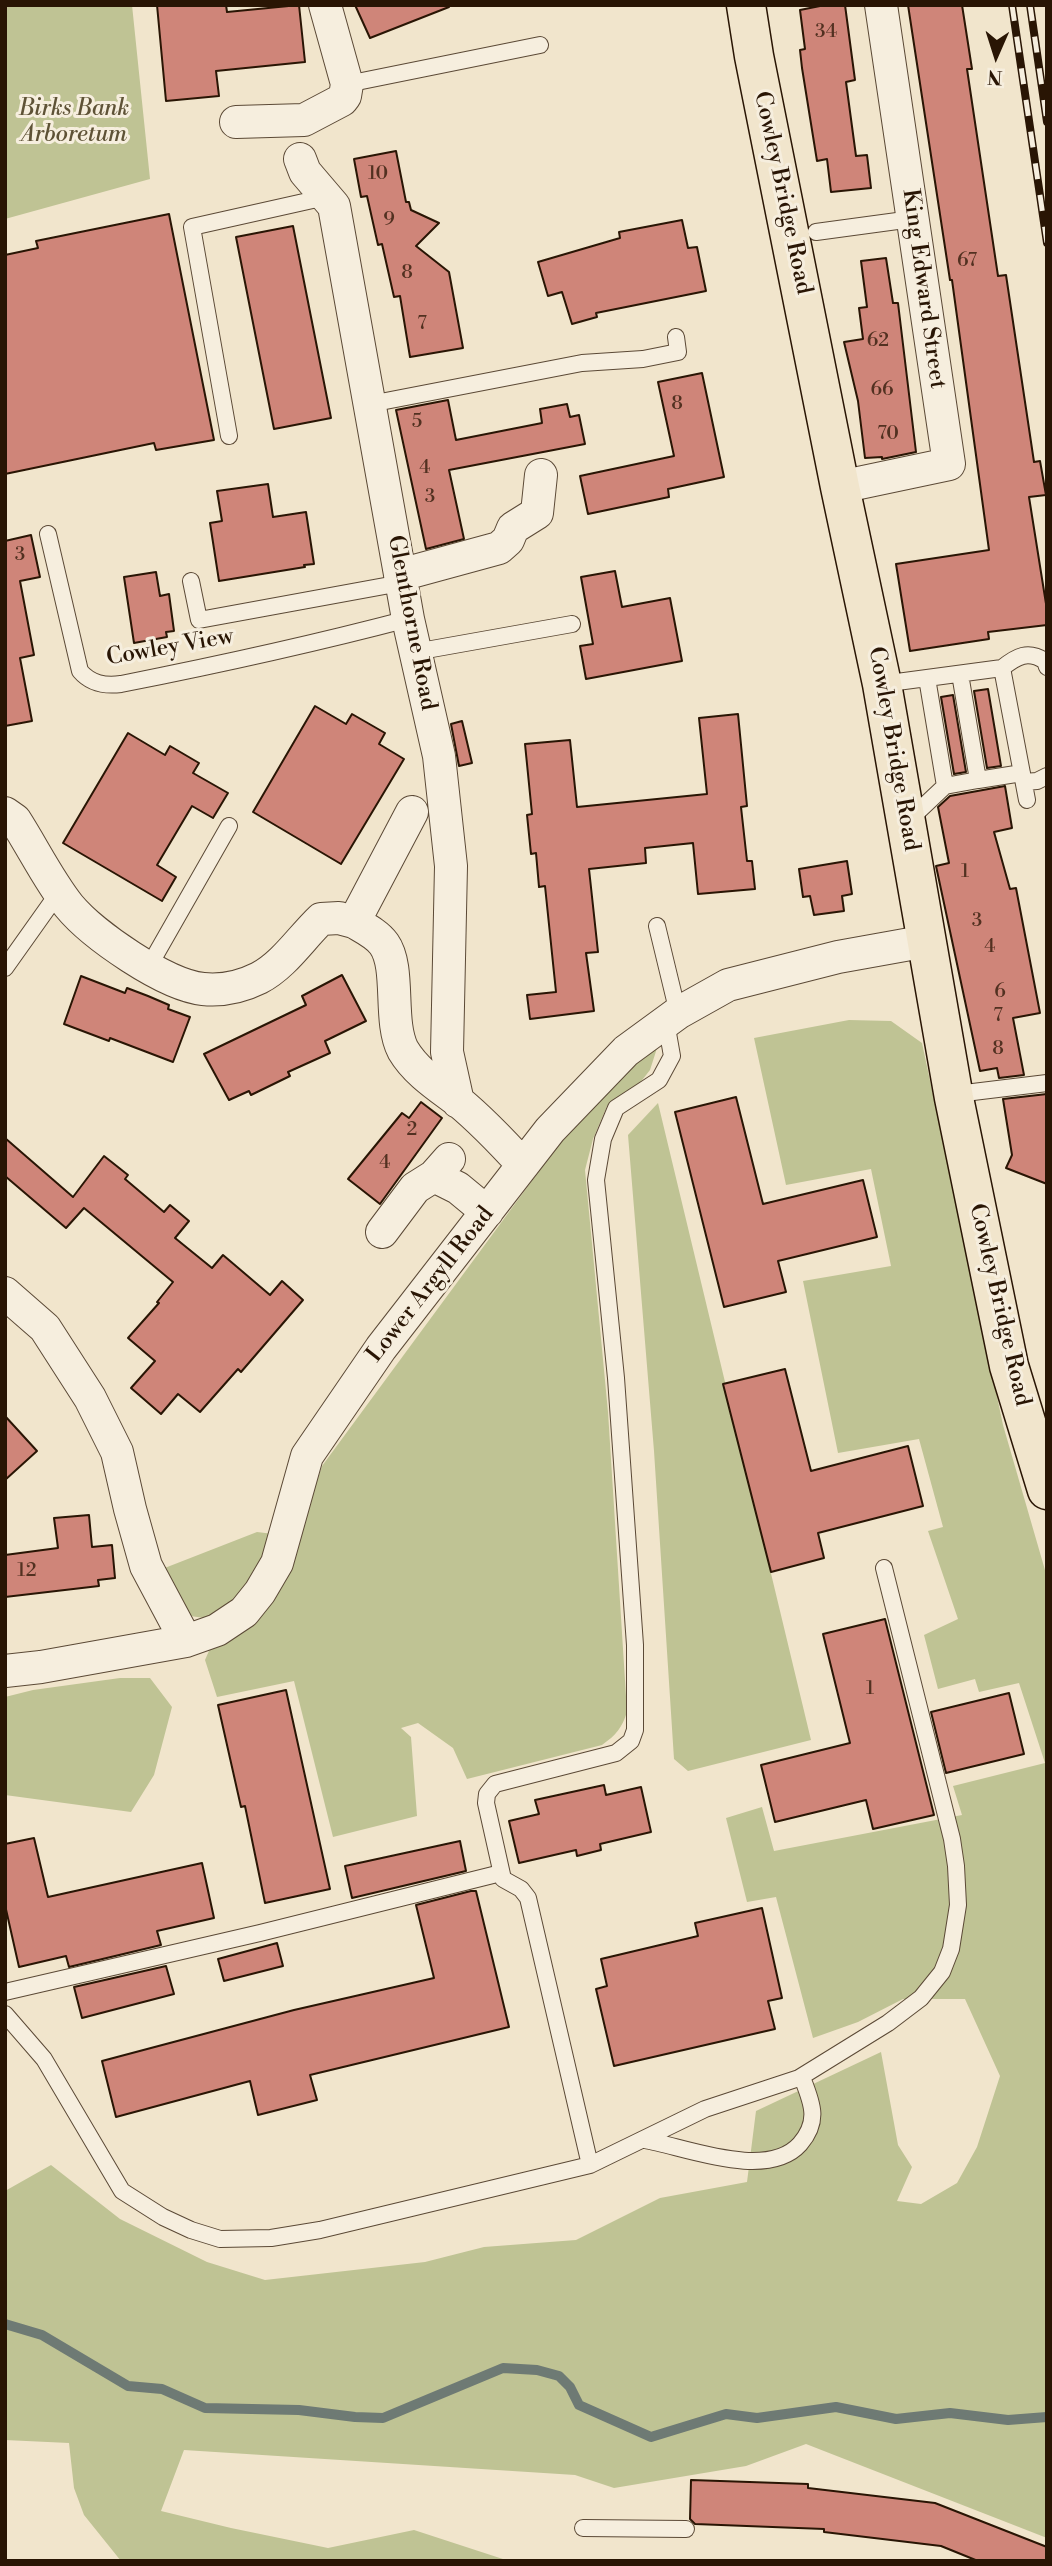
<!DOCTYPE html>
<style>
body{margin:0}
#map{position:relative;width:1052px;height:2566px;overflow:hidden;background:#f1e5cc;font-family:"Libre Bodoni",serif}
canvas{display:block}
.frame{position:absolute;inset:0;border:7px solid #291504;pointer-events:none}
.north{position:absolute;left:961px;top:21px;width:70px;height:70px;-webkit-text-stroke:5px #f6eede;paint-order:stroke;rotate:183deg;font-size:19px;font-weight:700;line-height:28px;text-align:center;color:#291504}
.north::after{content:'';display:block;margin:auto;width:24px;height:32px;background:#291504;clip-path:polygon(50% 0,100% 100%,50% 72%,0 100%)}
</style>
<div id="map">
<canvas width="1052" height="2566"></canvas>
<div class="frame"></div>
<div class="north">N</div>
</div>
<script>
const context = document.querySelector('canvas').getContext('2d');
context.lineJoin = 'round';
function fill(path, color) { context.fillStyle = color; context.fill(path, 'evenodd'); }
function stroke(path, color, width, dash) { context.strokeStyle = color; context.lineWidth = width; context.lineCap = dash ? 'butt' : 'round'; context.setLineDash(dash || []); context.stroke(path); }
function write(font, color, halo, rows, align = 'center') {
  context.font = font + ' "Libre Bodoni",serif'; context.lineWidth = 6; context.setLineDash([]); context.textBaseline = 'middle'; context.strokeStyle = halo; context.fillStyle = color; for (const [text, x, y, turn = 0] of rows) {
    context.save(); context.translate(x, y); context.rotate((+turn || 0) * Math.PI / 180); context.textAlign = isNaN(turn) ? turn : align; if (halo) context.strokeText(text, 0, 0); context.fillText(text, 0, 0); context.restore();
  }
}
const green = new Path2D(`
 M5,5H132L150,179L5,219Z
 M849,1020L891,1021L922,1043L1003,1425L1047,1577V2538L806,2444L746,2466L614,2488L575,2475L184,2450L161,2511L231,2528L328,2548L414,2530L509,2561H121L84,2515L74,2488L69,2443L5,2440V2191L51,2165L120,2219L207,2262L265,2280L425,2262L484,2247L576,2240L660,2198L747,2182L756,2111L881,2052L898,2145L912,2167L897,2201L921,2204L957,2183L977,2147L1000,2076L965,1999H903L858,2022L813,2038L776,1897L747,1902L726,1818L762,1807L774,1851L962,1815L953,1786L1045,1763L1019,1683L979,1692L975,1679L938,1689L924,1635L958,1619L928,1531L943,1527L919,1439L838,1453L803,1281L891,1266L871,1169L786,1185L754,1038Z
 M658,1045L650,1070L639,1084L607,1106L593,1139L585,1170L608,1412L627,1712C622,1728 616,1735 602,1745L467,1779L453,1748L418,1723L401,1728L411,1737L417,1816L333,1837L294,1681L217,1697L205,1660L212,1644L204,1618L177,1614L157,1571L257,1532L298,1537L322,1466L587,1106Z
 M658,1103L811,1740L688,1771L674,1759L654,1451L628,1135Z
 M120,1678H150L172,1707L154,1775L131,1812L5,1795V1697L33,1690Z`);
const stream = new Path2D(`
 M5,2324L42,2335L128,2386L162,2389L205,2408L299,2410L355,2417L383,2418L503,2368L537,2370L559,2376L570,2387L579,2405L651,2437L726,2414L757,2418L836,2407L896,2419L950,2413L1008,2420L1047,2417`);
const building = new Path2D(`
 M157,5H226L227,12L299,5L305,62L216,71L219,96L166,101Z
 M355,5H449V7L370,38Z
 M825,5H845L855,80L846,82L856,156L867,155L871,188L831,192L827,159L817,161L802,68L800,50L805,49L800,10Z
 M908,5H962L972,69H967L998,276L1006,275L1034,462L1040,461L1046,495L1029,497L1047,610V625L988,632L989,639L910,651L896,564L989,550L952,280H950Z
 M396,151L406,202H409L411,210L439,223L416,246L449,272L463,348L410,357L400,296L394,297L382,244L378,245L367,196L361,197L354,159Z
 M169,214L214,440L156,450L154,443L5,474V255L38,248L36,241Z
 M682,220L688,248L697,247L706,291L596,313L597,317L572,324L562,292L548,296L538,262L620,238L619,232Z
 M293,226L331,418L274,429L236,237Z
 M886,258L893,303H898L916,452L882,459V457L865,458L858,401L844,342L863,339L859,308L867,307L861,261Z
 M702,373L724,477L668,489L669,497L588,514L580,476L674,456L658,382Z
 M448,400L456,440L542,423L540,409L567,404L570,417L579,415L585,444L449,470L464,539L426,549L396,410Z
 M268,484L273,517L306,512L314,564L304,565L305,567L219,581L210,523L222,521L217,491Z
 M31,535L40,577L20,581L34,655L20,658L32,721L5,726V541Z
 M615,571L622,607L670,598L682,661L586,679L580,646L593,644L581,577Z
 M156,572L160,596L169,594L174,631L166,632L167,637L134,643L124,577Z
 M988,689L1001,766L987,768L974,691Z
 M953,695L966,772L954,774L941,697Z
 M315,706L346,724L352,714L385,733L379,744L404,759L341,864L253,812Z
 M738,714L747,806L741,807L747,861H752L755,889L698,894L693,843L645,848L646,863L589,869L598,952L586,953L594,1011L530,1019L527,995L556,992L545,886L539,887L536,853L531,854L527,815L532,814L525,744L570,740L577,807L707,794L699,718Z
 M462,721L472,763L459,766L451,724Z
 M128,733L165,755L170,746L199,763L193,773L228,793L213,818L192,806L157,865L176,877L162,901L63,843Z
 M1005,786L1012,828L994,832L1010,889L1016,888L1040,1013L1013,1018L1024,1075L999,1078L997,1068L980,1071L936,866L949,863L938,807L950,796Z
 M847,861L852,894L842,896L844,911L814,915L810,896L803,897L799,869Z
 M342,975L366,1021L325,1041L330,1053L288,1072L290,1076L251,1095L249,1091L229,1100L204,1054L306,1005L302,996Z
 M81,976L125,993L127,988L148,996L169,1005L168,1009L190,1017L173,1062L110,1038L109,1041L64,1024Z
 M1047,1094V1184L1006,1168L1012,1155L1003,1099Z
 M736,1097L763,1204L863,1180L877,1237L778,1261L786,1292L724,1307L675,1112Z
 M421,1102L442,1118L380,1204L348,1179L402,1113L409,1118Z
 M5,1138L73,1197L104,1156L128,1175L125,1179L164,1212L170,1205L189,1221L175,1238L212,1268L223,1255L270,1295L282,1281L303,1300L241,1372L238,1369L200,1412L178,1394L161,1414L131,1388L155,1361L128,1338L159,1303L157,1302L173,1282L84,1208L66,1228L5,1176Z
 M785,1369L811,1471L908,1446L923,1506L818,1533L824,1558L771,1572L723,1384Z
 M5,1416L37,1451L5,1480Z
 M89,1515L92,1547L112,1545L115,1578L98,1580L99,1586L5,1597V1555L58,1548L54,1518Z
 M885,1619L934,1815L873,1829L866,1800L775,1822L761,1765L850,1743L823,1634Z
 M286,1690L330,1889L265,1903L245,1806L241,1807L218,1705Z
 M1009,1693L1024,1754L946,1773L931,1712Z
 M604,1785L606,1795L641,1787L651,1832L600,1844L601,1850L577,1856L576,1850L519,1863L509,1821L539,1814L535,1800Z
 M34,1838L48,1897L202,1863L214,1918L157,1931L161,1945L69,1967L66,1956L19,1967L5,1905V1844Z
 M460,1841L466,1871L352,1898L345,1866Z
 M471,1891H476L509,2027L310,2075L317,2100L258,2115L250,2081L116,2117L102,2061L294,2010L434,1978L416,1905Z
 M762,1908L782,1998L768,2001L775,2029L614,2066L596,1989L607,1986L601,1959L698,1936L695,1923Z
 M277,1943L283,1966L224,1981L218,1959Z
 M166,1966L174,1994L82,2018L74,1987Z
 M691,2480L808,2484V2488L935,2503L1047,2547V2561H978L941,2546L824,2532V2529L695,2524L690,2519Z`);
const lane = new Path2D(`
 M347,84L540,45
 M816,232L912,219
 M370,404L582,363L643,359L678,352L676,337
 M229,436L192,227L326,197
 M48,534L80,671C91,684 105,686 121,684C217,665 313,644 408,619
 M191,581L199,620L401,583
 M415,652L572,624
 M1002,668C1017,656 1028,650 1045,661L1047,667
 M927,678L1002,668L1027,800
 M882,684L927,678L945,786L909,820
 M978,780L1022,773
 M1024,782L1037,781L1047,776
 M945,786L978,780L960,674
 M657,926L678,1013
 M5,968L59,892
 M148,968L229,826
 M954,1098L973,1092L1047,1083
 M5,1992L260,1933L501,1873
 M5,2014L44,2059L122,2191L163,2217L191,2230L220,2239L271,2238L320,2230L590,2165L705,2109L799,2078L888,2023L921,1998L942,1972L951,1949L958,1905L956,1866L952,1839L884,1568
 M645,2140C685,2147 767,2181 800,2144C819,2122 813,2105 803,2080L799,2078
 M590,2165L528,1898L521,1889L503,1879L486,1803L487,1794L495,1784L616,1753L631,1741L635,1730V1645L616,1378L596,1180L603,1139L616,1108L659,1080L672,1056L666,1022
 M583,2528L686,2529`);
const street = new Path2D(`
 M236,122L304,120L342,100L345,96L347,84L325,5
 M300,159L305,172L334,206L408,619L439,756L451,866L447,1052L458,1102
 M840,487L949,464L881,5
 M400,575L499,548L508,540L513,528L537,513L541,475
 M412,812L354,922C364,928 377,934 384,944C401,968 388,1021 403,1050C416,1072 438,1086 458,1101C481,1120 503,1143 523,1165
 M5,813L15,820C33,848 49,881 69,906C93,935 165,985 203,989C223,991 241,987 259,978C284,965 301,938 321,919L339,918L354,922
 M434,1176L458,1188L487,1212
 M382,1232L415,1188L434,1176L449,1159
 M5,1293L45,1328L90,1398L117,1452L130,1509L146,1566L186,1641
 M5,1671L41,1667L186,1641L217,1630L244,1612L260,1592L277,1563L307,1456L381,1348L550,1130L626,1051L678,1013L728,985L838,957L927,941`);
const highway = new Path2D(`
 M746,5L754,56L840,487L882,684L954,1098L1009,1366L1047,1490`);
const rail = new Path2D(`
 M1012,5L1047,243
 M1030,5L1047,122`);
const numberNames = [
 ["34",826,32],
 ["10",378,174],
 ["9",389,220],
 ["67",967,261],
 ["8",407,273],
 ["7",422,324],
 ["62",878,341],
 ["66",882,390],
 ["8",677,404],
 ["5",417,422],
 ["70",888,434],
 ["4",425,468],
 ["3",430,497],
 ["3",20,555],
 ["1",965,872],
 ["3",977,921],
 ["4",990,947],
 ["6",1000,992],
 ["7",998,1016],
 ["8",998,1049],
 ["2",412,1130],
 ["4",385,1163],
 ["12",27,1571],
 ["1",870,1689]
];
const parkNames = [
 ["Birks Bank",74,109],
 ["Arboretum",74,135]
];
const streetNames = [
 ["Cowley Bridge Road",782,193,78],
 ["King Edward Street",923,289,82],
 ["Glenthorne Road",411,623,79],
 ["Cowley View",170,648,-10],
 ["Cowley Bridge Road",893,749,80],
 ["Lower Argyll Road",431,1285,-52],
 ["Cowley Bridge Road",999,1305,77]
];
fill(green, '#bfc394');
stroke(stream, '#6e7a74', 10);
fill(building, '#cf8579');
stroke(building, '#291504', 2);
stroke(lane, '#5b4936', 18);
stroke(street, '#5b4936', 34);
stroke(highway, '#291504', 41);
stroke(lane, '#f6eede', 16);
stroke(street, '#f6eede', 32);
stroke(highway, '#f1e5cc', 38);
stroke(rail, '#291504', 8);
stroke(rail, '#f6eede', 5, [16]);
write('19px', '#523121', null, numberNames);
write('italic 23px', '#5e5236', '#f6eede', parkNames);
write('23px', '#291504', '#f6eede', streetNames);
</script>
